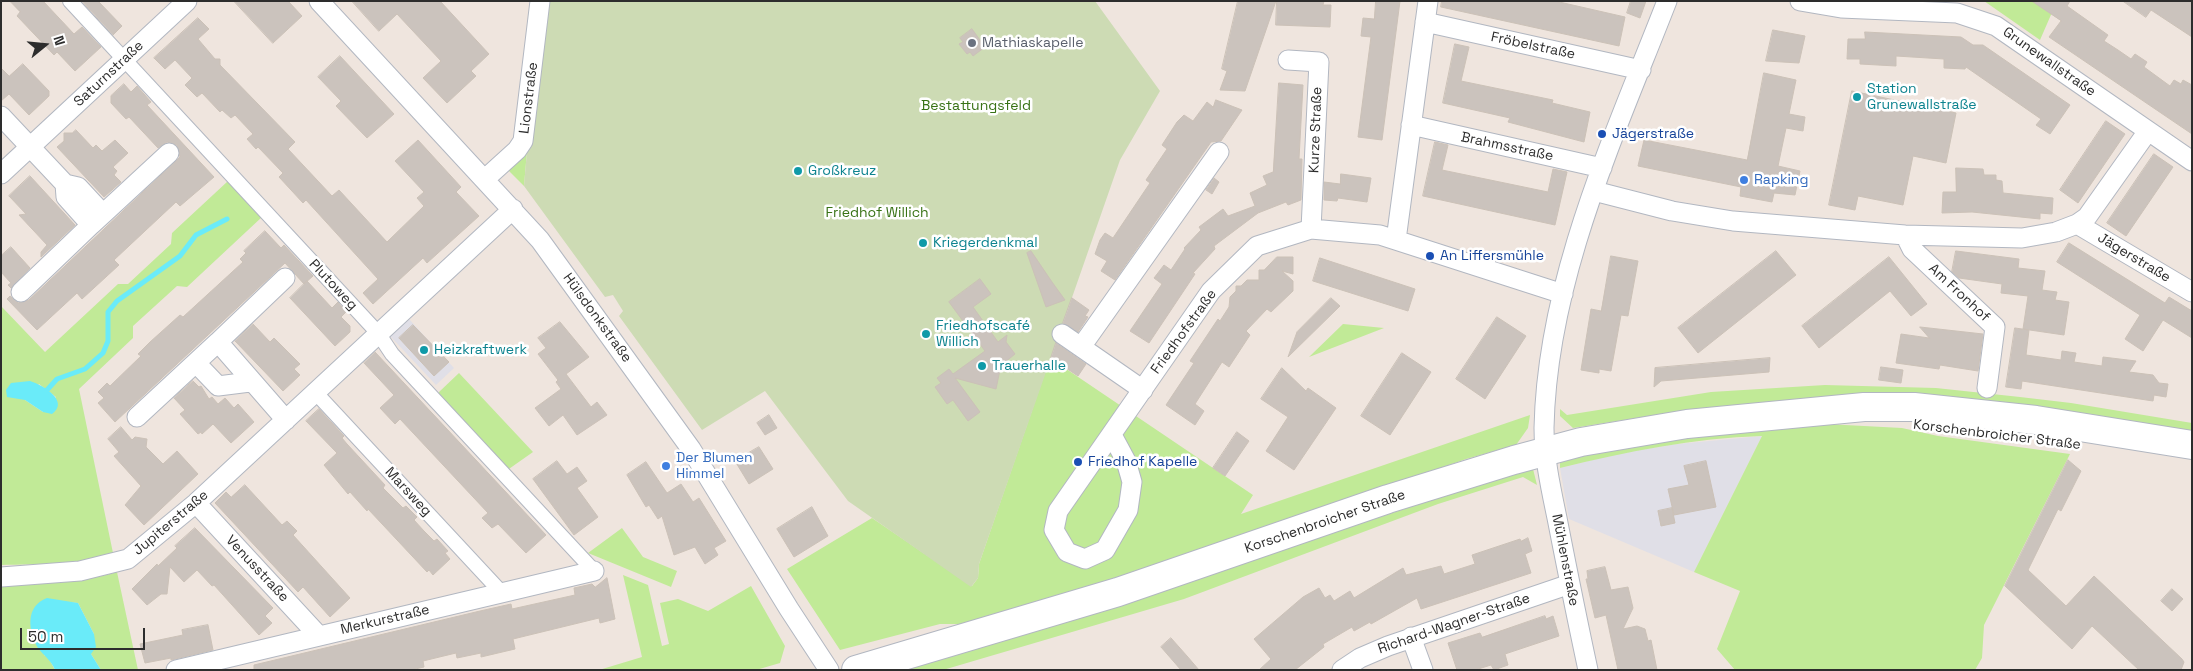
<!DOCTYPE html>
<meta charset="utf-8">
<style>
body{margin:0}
#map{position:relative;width:2193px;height:671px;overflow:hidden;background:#efe5de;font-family:"Space Grotesk",sans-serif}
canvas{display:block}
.frame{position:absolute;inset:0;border:2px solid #2d2d2d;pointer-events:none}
.north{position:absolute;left:20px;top:20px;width:50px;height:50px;-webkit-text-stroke:4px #fff;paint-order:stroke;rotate:73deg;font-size:14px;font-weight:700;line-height:20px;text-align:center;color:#2d2d2d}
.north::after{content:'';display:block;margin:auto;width:18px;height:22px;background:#2d2d2d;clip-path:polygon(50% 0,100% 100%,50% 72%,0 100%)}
.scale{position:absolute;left:20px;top:628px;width:125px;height:22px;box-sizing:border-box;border:2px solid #2d2d2d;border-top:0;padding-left:6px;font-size:15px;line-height:18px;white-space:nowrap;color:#2d2d2d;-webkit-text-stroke:4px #fff;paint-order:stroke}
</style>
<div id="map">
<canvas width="2193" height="671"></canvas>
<div class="frame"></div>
<div class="north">N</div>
<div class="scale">50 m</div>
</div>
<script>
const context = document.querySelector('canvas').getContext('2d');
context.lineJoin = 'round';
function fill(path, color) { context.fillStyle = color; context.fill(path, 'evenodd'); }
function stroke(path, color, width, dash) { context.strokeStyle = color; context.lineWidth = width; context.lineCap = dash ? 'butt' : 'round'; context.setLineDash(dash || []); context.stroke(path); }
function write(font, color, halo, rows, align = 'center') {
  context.font = font + ' "Space Grotesk",sans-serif'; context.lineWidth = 5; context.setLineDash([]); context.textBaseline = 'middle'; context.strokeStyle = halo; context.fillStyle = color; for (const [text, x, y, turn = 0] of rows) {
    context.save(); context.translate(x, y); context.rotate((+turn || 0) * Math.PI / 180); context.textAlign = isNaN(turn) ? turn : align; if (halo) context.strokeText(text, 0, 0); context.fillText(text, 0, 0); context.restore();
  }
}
const industrial = new Path2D(`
 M409,319L454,368L436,385L390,336Z
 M1762,436L1694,572L1569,519L1560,468L1616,454L1677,444Z`);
const green = new Path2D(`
 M1984,1H2057L2040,40Z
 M527,151L524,186L508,170Z
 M228,181L262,217L187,287L177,286L133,326V338L79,389L113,553C77,565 39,564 1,565V306L45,352L118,284H128L171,244L172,233ZM39,384L56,397L43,412L25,400Z
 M1343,324L1384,328L1309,357Z
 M1050,358L1253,495L1241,514L1530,415L1528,428L1516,445L1466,459L1123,581L966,624H940L840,650L787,569L872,518L972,586L978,578L979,564Z
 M459,373L533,452L506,471L439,399V392Z
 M1825,385L1936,388L2020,397L2071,403L2192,423V438L1819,398L1674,412L1573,428L1560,416V409L1567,415L1711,392Z
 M1826,424L1902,428L1938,436L2070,454L1984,625L1982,658L1975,670H1735L1717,649L1740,591L1694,572L1762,436C1694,438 1626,452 1560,468V459C1648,442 1736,428 1826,424Z
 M1529,467L1533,469L1537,485L1523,477L1438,504L1184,599L943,670H903L1070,621Z
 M622,528L643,557L677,571L671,587L588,553Z
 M117,572L138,670H101L91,654L94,634L78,603L65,602L44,655L48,657L55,670H1V584C41,583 79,583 117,572Z
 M623,575L648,585L662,646L669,644L660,603L678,599L708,611L751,586L785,646L780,663L756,670H599L642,657Z`);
const cemetery = new Path2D(`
 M547,1H1095L1160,91L1120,160L979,564L978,578L971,587L848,501L765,391L702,430L619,316L623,311L613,295L605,297L524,186L527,151L533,135Z`);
const water = new Path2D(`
 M30,381C43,385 70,401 52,414L43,412L25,400L7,397L6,390L11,383Z
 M47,598L78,603L94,634L96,647L91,654L101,670H55C51,660 44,656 38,648C28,631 25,606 47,598Z`);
const stream = new Path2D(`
 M47,390L57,379L85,369L103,353L108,341V312L117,301L180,256L196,235L227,219`);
const building = new Path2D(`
 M10,1H43L74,34L82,27L101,47L75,71L57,52L54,55L17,16L20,12Z
 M82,1H98L122,26L113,35Z
 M234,1H288L302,16L273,43Z
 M352,1H440L489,54L471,71L476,76L447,103L423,78L441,61L397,14L379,31Z
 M1238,1H1276L1245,91L1220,90L1227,71L1222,69Z
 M1277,1H1324L1323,5H1331L1330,27L1276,25Z
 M1376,1H1400L1382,140L1358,137L1371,37L1361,36L1363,18L1374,19Z
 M1442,1H1555L1625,17L1619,46L1441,7Z
 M1631,1H1646L1640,18L1627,13Z
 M2032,1H2070L2067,6L2108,35L2104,41L2118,50L2131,59L2135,54L2147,62L2144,67L2170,86L2174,80L2181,84L2183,80L2192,85V134L2049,37L2061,21Z
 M2123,1H2192V37L2151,10L2146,17Z
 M198,18L209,29L198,39L215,59H220V65L295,142L288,149L332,196L339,190L387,242L424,206L417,198L424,192L395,161L418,140L461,187L456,192L479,216L427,263L423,258L373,304L363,293L378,279L306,200L303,203L279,177L283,173L258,147L256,149L247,139L253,134L235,115L231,118L222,110L220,112L202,93L197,97L185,85L192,78L175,60L165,69L154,58Z
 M972,29L985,47L973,56L970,52L967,54L959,44L963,42L960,38Z
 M1773,30L1805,36L1799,63L1766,61Z
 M1865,32L1961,37L1973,45H1983L2070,105L2050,134L2036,125L2041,119L1966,67L1965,69L1944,68V59L1896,56V66L1860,64V59H1847L1848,39H1865Z
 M1455,44L1469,47L1461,81L1553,100L1552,103L1590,112L1584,142L1508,122L1510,118L1443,103Z
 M340,56L394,114L367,138L336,106L341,101L318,77Z
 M23,64L49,91V96L29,115L9,94L1,101V68L9,76Z
 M1764,73L1796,80L1789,114L1805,117L1803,131L1786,128L1778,166L1800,171L1795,195L1774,193L1772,202L1740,196L1741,187L1638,166L1644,140L1747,160Z
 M1279,83L1303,85L1299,159H1302L1301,200L1288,205L1286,202L1258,213L1214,246L1215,249L1193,273L1195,274L1149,343L1130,331L1162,284L1154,278L1164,265L1171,270L1185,249L1184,248L1201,230L1199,227L1223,209L1228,216L1255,206L1250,193L1267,185L1263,176L1273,172Z
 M124,84L131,92L137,86L151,102L147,105L214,177L180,206L176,202L114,260L119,265L82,299L77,293L37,330L7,299L10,296L18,303L29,300L180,157L177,145L167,142L158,148L129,117L126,119L111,103V96Z
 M1852,91L1956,113L1946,163L1913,156L1903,205L1858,196L1855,210L1829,205Z
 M1216,100L1242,110L1221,141L1211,142L1115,280L1101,271L1107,261L1095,254L1100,240L1105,233L1113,238L1150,183L1146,180L1167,149L1162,145L1177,122L1184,115L1193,121L1207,102L1213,107Z
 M2106,121L2125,134L2078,203L2060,190Z
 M76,130L93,148L96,145L102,151L115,140L128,153L113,167L117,171L114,175L121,182L104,197L57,147L64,141V133H72Z
 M1435,142L1448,145L1442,170L1548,192L1553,169L1567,172L1555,225L1423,196Z
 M2154,154L2173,167L2126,236L2107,223Z
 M1956,168L1983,169L1984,175H1996V180L2002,181L2003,193L2053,198L2052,214L2040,213V219L1972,212L1942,213L1943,192H1956Z
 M1341,174L1371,178L1367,202L1338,198L1337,201L1324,200V182L1340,184Z
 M30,176L75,225L41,257V252L47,245L19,215L26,214L9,196Z
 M1214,178L1219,182L1212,194L1206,190Z
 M265,231L281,248L284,245L313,276L304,284L285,263L115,422L98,403L104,398L98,392L107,383L110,386L141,356L138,354L150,342L180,315L183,317L243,262L240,259L246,253L244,251Z
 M2069,243L2165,303L2169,297L2192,311V338L2163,320L2143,351L2125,339L2140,315L2057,262Z
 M11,247L30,268L11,288L8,285L11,283L1,272V256Z
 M1031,251L1052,282L1065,300L1046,307L1027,253Z
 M1776,251L1796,275L1698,353L1678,328Z
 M1956,251L2019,259L2018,268L2045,271L2042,290L2057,292L2055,300L2069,302L2064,335L2023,329L2028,296L2001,293L2002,284L1959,278L1952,272Z
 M1611,256L1638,261L1628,316L1621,315L1611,371L1599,369V373L1581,370L1591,309L1601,311Z
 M1277,257H1293V274L1282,271L1293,281V291L1271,312L1267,309L1246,331L1250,335L1229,367L1222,362L1195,404L1204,411L1195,425L1166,405L1194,363L1190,361L1218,319L1220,321L1229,307L1230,297L1236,291V286H1241L1247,280H1259V270H1264Z
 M1889,257L1927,304L1911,316L1890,291L1819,348L1802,326Z
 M1320,258L1415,289L1408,311L1313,281Z
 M980,279L991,294L973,307L998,342L1007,335L1006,342L1015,354L1004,363L1002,360L996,389L955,378L980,412L968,421L953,400L947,404L935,387L941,383L937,378L949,369L953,374L985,351L949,302Z
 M307,281L332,308L338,302L346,312L341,317L350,326V332L335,346L290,298Z
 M1072,298L1089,310L1085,316L1088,317L1078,332L1063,323Z
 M1331,298L1340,306L1288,357L1297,332Z
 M1497,317L1526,336L1485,399L1456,379Z
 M560,322L589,357L566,374L591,407L597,402L607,415L577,435L563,415L549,426L535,408L561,389L556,382L558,380L538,354L546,348L538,338Z
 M253,324L270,342L274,338L300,364L294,369L300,375L283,391L235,341Z
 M413,325L449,362L434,376L399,338Z
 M1920,327L1983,334L1978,371L1940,365L1939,369L1896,363L1901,334L1929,338Z
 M2015,328L2029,330L2026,355L2061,360L2062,351L2076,353L2074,362L2102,366L2103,357L2136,361L2129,372L2153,375L2159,383L2168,384L2166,397L2154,395L2153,401L2022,381L2021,389L2006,387Z
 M1056,343L1086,364L1078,376L1051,358Z
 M375,352L546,535L526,553L498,524L492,528L482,518L488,513L400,419L395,424L380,408L394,395L364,363Z
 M1402,353L1431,372L1390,435L1361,416Z
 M1770,358L1769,372L1661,381L1654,387L1655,368Z
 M1881,367L1903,370L1901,383L1879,380Z
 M1282,368L1306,391L1308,388L1336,408L1294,470L1266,451L1288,417L1261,399Z
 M193,381L199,387L201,386L209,399L212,397L218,404L225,398L234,408L238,404L254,422L231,443L213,424L202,434L201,432L198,434L180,414L185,410L174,398Z
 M319,409L344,436L342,438L347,444L385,485L383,488L403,508L406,506L417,517L414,520L424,531L434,541L437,539L448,551L445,553L450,559L433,575L429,570L427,572L368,509L367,511L350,492L348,494L324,465L337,453L306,421Z
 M769,415L777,428L765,435L757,423Z
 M121,427L132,440L135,437L147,439L146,447L163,464L177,451L198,474L144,525L125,505L141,486L114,456L119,452L108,439Z
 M1237,432L1249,441L1225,476L1213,468Z
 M759,447L773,469L749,484L735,461Z
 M2068,460L2081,471L2061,511L2058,509L2028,570L2066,606L2094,576L2182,659L2184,662L2181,670H2139L2092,626L2072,649L2005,586Z
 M557,461L567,474L577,467L587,481L577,488L598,517L574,535L533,479Z
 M1706,461L1716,507L1674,515L1668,489L1689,485L1684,466Z
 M646,462L667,493L681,484L693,502L699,498L726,541L714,548L718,555L705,564L695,547L674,555L662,516L658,519L649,505L646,507L627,475Z
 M245,485L282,525L287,521L297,531L293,535L350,598L330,617L303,587L298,592L215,503L226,492L231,497Z
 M812,507L828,536L794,557L777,529Z
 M1672,508L1675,523L1661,526L1658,511Z
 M195,528L273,608L265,616L272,623L259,635L214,585L212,586L197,570L184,582L170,567L167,594H161L147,605L132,589L157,564L158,566L177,548L175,546Z
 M1528,538L1532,551L1525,554L1531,573L1421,609L1417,598L1371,624L1370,622L1354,631L1352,627L1323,644L1324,647L1295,670H1259L1271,659L1254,639L1303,597L1319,588L1325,598L1330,595L1334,601L1350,591L1354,598L1403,568L1406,575L1441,566L1444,574L1475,564L1472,555L1520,539L1521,541Z
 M1605,567L1611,590L1628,587L1633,608L1623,629L1637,626L1645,629L1648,641L1651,640L1657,670H1618L1606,615L1595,618L1586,579H1588L1587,571Z
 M607,578L615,619L600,623L599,618L513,639L515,649L481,657V653L457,658L456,653L423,661L424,667L411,670H254V665L480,611L511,604L512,609L575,595L574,588L592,584L595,587Z
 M2172,589L2183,599L2172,611L2161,601Z
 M1545,616L1546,619L1553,616L1559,636L1505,654L1508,665L1494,670L1491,665L1475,670H1457L1448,643L1480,633L1482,637Z
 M208,625L213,650L171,660V658L145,663L140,644L183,635L182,630Z
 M1171,638L1187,656L1199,670H1181L1161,647Z`);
const pedestrian = new Path2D(`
 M70,1L378,333L392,354L594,571
 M315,392L501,592`);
const minor = new Path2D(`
 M319,1L540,240L691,449L789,609L829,670
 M1800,1L1841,8L1957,13L1996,26L2192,161
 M1425,22L1641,70
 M1288,60L1319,62L1311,229
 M1,116L65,184L66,197L91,225L103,214L78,187L65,184
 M1411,125L1602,168
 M1,174L187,1
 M485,179L517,150L523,141L540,1
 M1594,191L1672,211L1733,221L1905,235L2022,238L2056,232L2077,224L2087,217L2148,131
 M103,214L169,153
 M2077,224L2192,292
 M1905,235L1912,249L1995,327L1987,388
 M1396,240L1428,1
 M285,278L218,342L286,420
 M21,292L91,225
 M1062,334L1143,390
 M1081,347L1219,152
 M196,363L218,386L250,382
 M137,417L218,342
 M1112,435L1126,461L1132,482L1128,510L1105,550L1085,559L1067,552L1054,530L1058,511L1211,291L1257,246L1311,229L1380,235L1563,294
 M196,503L318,635
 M1,577L80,571L128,559L196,503L513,209
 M1411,637L1423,670
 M176,670L594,571
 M1342,670L1360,658L1388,646L1570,584
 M1588,670C1577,619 1567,569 1557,518C1551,489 1544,458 1544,428C1547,280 1614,137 1667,1`);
const secondary = new Path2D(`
 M856,670L1118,592L1388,499L1514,460L1581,442L1687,424L1864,407H1914L2036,420L2192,445`);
const markers = [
 [972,43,5,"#6b7280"],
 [1857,97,5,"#0f9aa8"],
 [1602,134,5,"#1a4fb4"],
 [798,171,5,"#0f9aa8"],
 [1744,180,5,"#3f7fe0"],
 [923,243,5,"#0f9aa8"],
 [1430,256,5,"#1a4fb4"],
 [926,334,5,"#0f9aa8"],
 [424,350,5,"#0f9aa8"],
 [982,366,5,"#0f9aa8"],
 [1078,462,5,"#1a4fb4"],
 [666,466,5,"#3f7fe0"]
];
const worshipNames = [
 ["Mathiaskapelle",982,43]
];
const streetNames = [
 ["Fröbelstraße",1533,46,12],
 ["Grunewallstraße",2049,62,35],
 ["Saturnstraße",109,74,-43],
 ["Lionstraße",529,98,-83],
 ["Kurze Straße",1316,130,-88],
 ["Brahmsstraße",1507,147,12],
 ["Jägerstraße",2134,258,31],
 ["Plutoweg",333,285,47],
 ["Am Fronhof",1959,293,43],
 ["Hülsdonkstraße",597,318,54],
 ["Friedhofstraße",1184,332,-54],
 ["Korschenbroicher Straße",1997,435,7],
 ["Marsweg",408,492,47],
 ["Korschenbroicher Straße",1325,522,-19],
 ["Jupiterstraße",171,523,-40],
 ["Mühlenstraße",1565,560,79],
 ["Venusstraße",257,569,47],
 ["Merkurstraße",385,620,-13],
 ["Richard-Wagner-Straße",1454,624,-19]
];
const cultureNames = [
 ["Station",1867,89],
 ["Grunewallstraße",1867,105],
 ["Großkreuz",808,171],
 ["Kriegerdenkmal",933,243],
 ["Friedhofscafé",936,326],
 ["Willich",936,342],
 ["Heizkraftwerk",434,350],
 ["Trauerhalle",992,366]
];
const parkNames = [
 ["Bestattungsfeld",976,106],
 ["Friedhof Willich",877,213]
];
const transitNames = [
 ["Jägerstraße",1612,134],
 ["An Liffersmühle",1440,256],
 ["Friedhof Kapelle",1088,462]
];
const shopNames = [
 ["Rapking",1754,180],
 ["Der Blumen",676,458],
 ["Himmel",676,474]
];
fill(industrial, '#e0dfe7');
fill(green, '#c1ea97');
fill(cemetery, '#cddbb4');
fill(water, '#6aebf9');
stroke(stream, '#6aebf9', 5);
fill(building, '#cbc3bd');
stroke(building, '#cbc1b7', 1);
stroke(pedestrian, '#b2b7c1', 16);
stroke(minor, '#b2b7c1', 21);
stroke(secondary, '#b2b7c1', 30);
stroke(pedestrian, '#fff', 14);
stroke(minor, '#fff', 19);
stroke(secondary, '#fff', 28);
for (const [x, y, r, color] of markers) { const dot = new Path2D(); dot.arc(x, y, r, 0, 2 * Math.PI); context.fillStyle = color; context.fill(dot); stroke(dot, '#fff', 2); }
write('14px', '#5b616d', '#fff', worshipNames, 'left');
write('14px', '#2d2d2d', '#fff', streetNames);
write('14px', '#0d838f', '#fff', cultureNames, 'left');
write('14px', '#387215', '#fff', parkNames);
write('14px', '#164399', '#fff', transitNames, 'left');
write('14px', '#366cbe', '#fff', shopNames, 'left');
</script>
